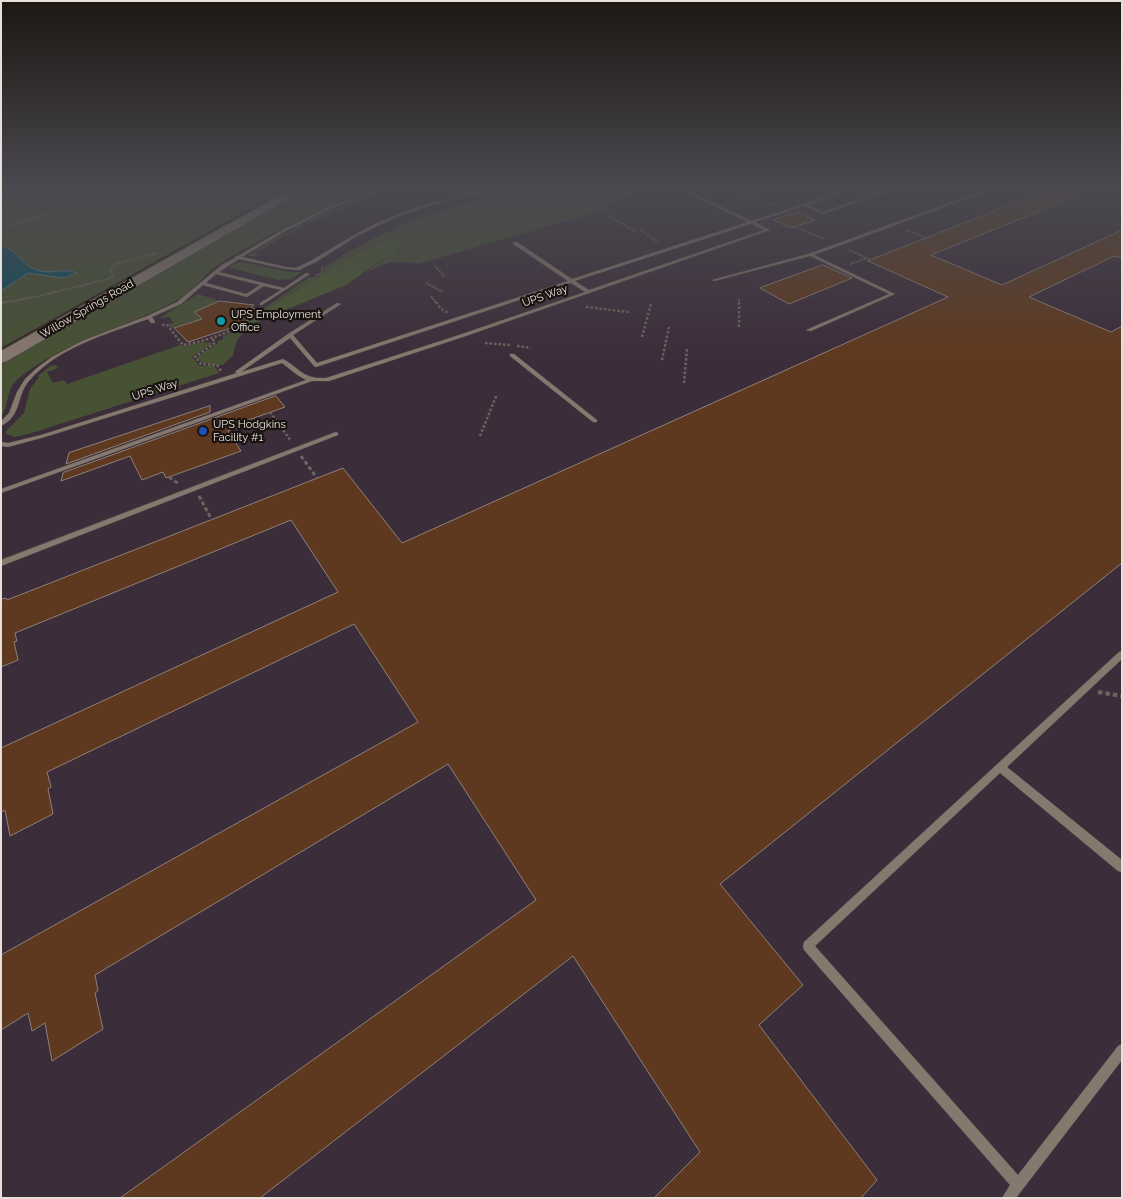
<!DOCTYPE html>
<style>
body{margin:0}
#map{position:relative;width:1123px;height:1199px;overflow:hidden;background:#342922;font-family:Raleway,sans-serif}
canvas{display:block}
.frame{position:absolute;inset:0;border:2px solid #e7dfda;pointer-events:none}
</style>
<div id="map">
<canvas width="1123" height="1199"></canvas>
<div class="frame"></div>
</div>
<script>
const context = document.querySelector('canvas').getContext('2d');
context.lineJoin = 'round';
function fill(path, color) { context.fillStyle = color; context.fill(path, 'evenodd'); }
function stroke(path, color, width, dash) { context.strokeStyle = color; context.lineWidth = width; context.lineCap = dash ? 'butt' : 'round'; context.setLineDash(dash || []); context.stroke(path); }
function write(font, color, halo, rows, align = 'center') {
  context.font = font + ' Raleway,sans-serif'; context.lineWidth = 4.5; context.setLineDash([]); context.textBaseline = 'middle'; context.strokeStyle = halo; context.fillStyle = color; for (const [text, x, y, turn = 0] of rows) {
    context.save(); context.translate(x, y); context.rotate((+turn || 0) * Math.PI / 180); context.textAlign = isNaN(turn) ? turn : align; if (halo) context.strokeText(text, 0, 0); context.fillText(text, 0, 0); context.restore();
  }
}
const industrial = new Path2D(`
 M311,187H1122V1198H1V366Z`);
const green = new Path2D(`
 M1,187H288L1,348Z
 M312,187H383C326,206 273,230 222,262C205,273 194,291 175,301C125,328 66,341 20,377C5,389 10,404 1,417V365L224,235Z
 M396,187H404C351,203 301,224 255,253L260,256H248L274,239L316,217Z
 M545,187H648L605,205L604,210L418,264C396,259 385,262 365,273C378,261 399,254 405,237L397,236L347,259L262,312V310L309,277H318L324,273L325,267C395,220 463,200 545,187Z
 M243,262L289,272H302L291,279L278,280L230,268L233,264Z
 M198,294L220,301L210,306L202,319L175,327L171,328L168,324L174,323L169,317L159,318Z
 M282,311L259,322L241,335L237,340L233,355L223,365L202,363L197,357L218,343L217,341L223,339V336Z
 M203,342L213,343L192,357L200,366L214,365L219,373L35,432L15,437L6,434L7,430L24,413L30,389L39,377L38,376L50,366L56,365L58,368L47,372L53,383L64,380L67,384L180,345L185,346Z`);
const forest = new Path2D(`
 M397,236H405L403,242L393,254L378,262L346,285L239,329L262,312L347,259Z`);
const water = new Path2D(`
 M1,246C16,249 21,263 34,269C48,276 65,267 77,273L63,278L28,273L1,291Z`);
const building = new Path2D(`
 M1056,187L1097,188L931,255L1002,285L1122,230V258L1114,256L1029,297L1111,332L1122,326V563L720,884L803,985L759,1025L877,1180L861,1198H654L700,1152L573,956L260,1198H120L536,900L448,764L95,975L98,991L95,993L103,1029L52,1061L45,1023L32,1031L28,1013L1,1030V955L418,722L354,624L47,772L51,787L48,789L53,814L10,836L5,810L1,812V748L338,592L291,520L15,633L17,641L14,642L18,660L1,667V599L6,598L7,600L343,468L402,543L948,297L868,261Z
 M798,212L815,220L791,228L774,220Z
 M823,265L852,278L789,304L760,288Z
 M220,301L254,305L251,308L260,310L243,324L188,342L174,328L202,319L195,312Z
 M276,396L285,407L240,423L242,426L228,431L241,451L166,478L163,472L142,480L130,456L61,481L63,473Z
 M210,406V412L66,464L69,453Z`);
const pathFar3 = new Path2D(`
 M720,187L736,195L751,197L761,203L775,204
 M1,190L10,187
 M514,191L538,187
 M608,216L636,232
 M794,227L825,239
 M1,229L83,202L107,190
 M640,230L658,242
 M906,230L927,238
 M849,250L871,260
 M850,264L867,258
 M435,266L445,277
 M316,276L322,273L323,266
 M426,283L443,292
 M431,296L437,304
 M739,299V304
 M1,303L35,297L108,279L113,276L111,269L115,264L157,253`);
const pathFar2 = new Path2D(`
 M436,302L441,309L448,313
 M739,302V328
 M1,303L6,302
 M586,307L629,312
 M162,325H167L183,345C215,339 234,331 261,312
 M642,337L651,304
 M213,339L215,343L195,357L201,364L217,365L221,371
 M485,343L510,345
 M517,346L531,348
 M662,360L669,327
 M684,383L687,349
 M270,412L291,441
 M480,436L497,394`);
const pathFar1 = new Path2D(`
 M301,456L317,478
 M169,477L179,484
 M199,496L212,520`);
const path = new Path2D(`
 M1098,692L1122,696`);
const lane = new Path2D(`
 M386,187H392L328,210L284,232L242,257L286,267L296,268L312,260L354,235L379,222L414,208L466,194L434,187H442L471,193L499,187H508L452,199L399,216L357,236L316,262L299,270L286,269L239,259L219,272L284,288L306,273L310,274L262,305H260V303L281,290L264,286L247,297L203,285L181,304L152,317L155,322V323H151L148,319C107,334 58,347 29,381C16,396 22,416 1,426V421L9,413L17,392L25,379L38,367L52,357L82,341L147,316L177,302L222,265L235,258V256H238L282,230L326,208ZM216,274L260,285L246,294L206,283Z
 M855,187H861L808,205L823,212L895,187H901L823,214L804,206L755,222L770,230L463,337L329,381H312L1,493V489L306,380L296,374L282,363L45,437L8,447L1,446V442L8,443L41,435L237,373L235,372L236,371L288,334L337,303L341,304L293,335L317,363L568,281L513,244V242H517L572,279L748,222L689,194V192H691L752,221ZM751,224L764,230L589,290L575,281ZM571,283L585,292L459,335L326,378C302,379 301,369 283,359L241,372L290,338L314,366L316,367Z
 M993,187H999L814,255L895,294L811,331L806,330L889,294L810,256L714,281L712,280L808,254Z
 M510,354H514L597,420V422H593L510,356Z
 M336,432L338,433V435L1,566V560Z
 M1122,651V659L1007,767L1122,860V872L1118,871L1000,773L815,946L1018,1175L1118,1046L1122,1044V1060L1016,1198H1002L1010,1185L804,950L803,946L804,942L1119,652Z`);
const secondary = new Path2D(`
 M295,187H309L7,361L1,363V351Z`);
const markers = [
 [221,321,5,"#0f9aa8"],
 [203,431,5,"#1a4fb4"]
];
const farStreetnames = [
 ["UPS Way",545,296,-19],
 ["Willow Springs Road",87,309,-30],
 ["UPS Way",155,390,-18]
];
const farPoinames = [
 ["UPS Employment",231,315],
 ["Office",231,328],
 ["UPS Hodgkins",213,425],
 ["Facility #1",213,438]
];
fill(industrial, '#3c2d3a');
fill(green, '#475134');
fill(forest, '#4c5a30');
fill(water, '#0e4c5d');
stroke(water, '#4f7882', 1);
fill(building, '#5f391f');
stroke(building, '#8e8078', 1);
stroke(lane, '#504741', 1);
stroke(secondary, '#504741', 2);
stroke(pathFar3, '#6e645e', 2, [2, 1]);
stroke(pathFar2, '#6e645e', 2.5, [2.5, 2]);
stroke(pathFar1, '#6e645e', 3, [4, 2.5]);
stroke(path, '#6e645e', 4, [4.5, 3]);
fill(lane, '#85786f');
fill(secondary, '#85786f');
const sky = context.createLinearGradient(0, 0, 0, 355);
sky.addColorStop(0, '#1d1713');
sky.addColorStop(0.53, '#4a494f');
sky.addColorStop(1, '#4a494f00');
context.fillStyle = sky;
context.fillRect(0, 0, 1123, 355);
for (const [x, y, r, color] of markers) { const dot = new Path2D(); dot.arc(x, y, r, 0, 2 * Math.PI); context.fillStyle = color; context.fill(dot); stroke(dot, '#18130f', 2); }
write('11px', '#e7dfda', '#18130f', farStreetnames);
write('11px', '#e7dfda', '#18130f', farPoinames, 'left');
</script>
